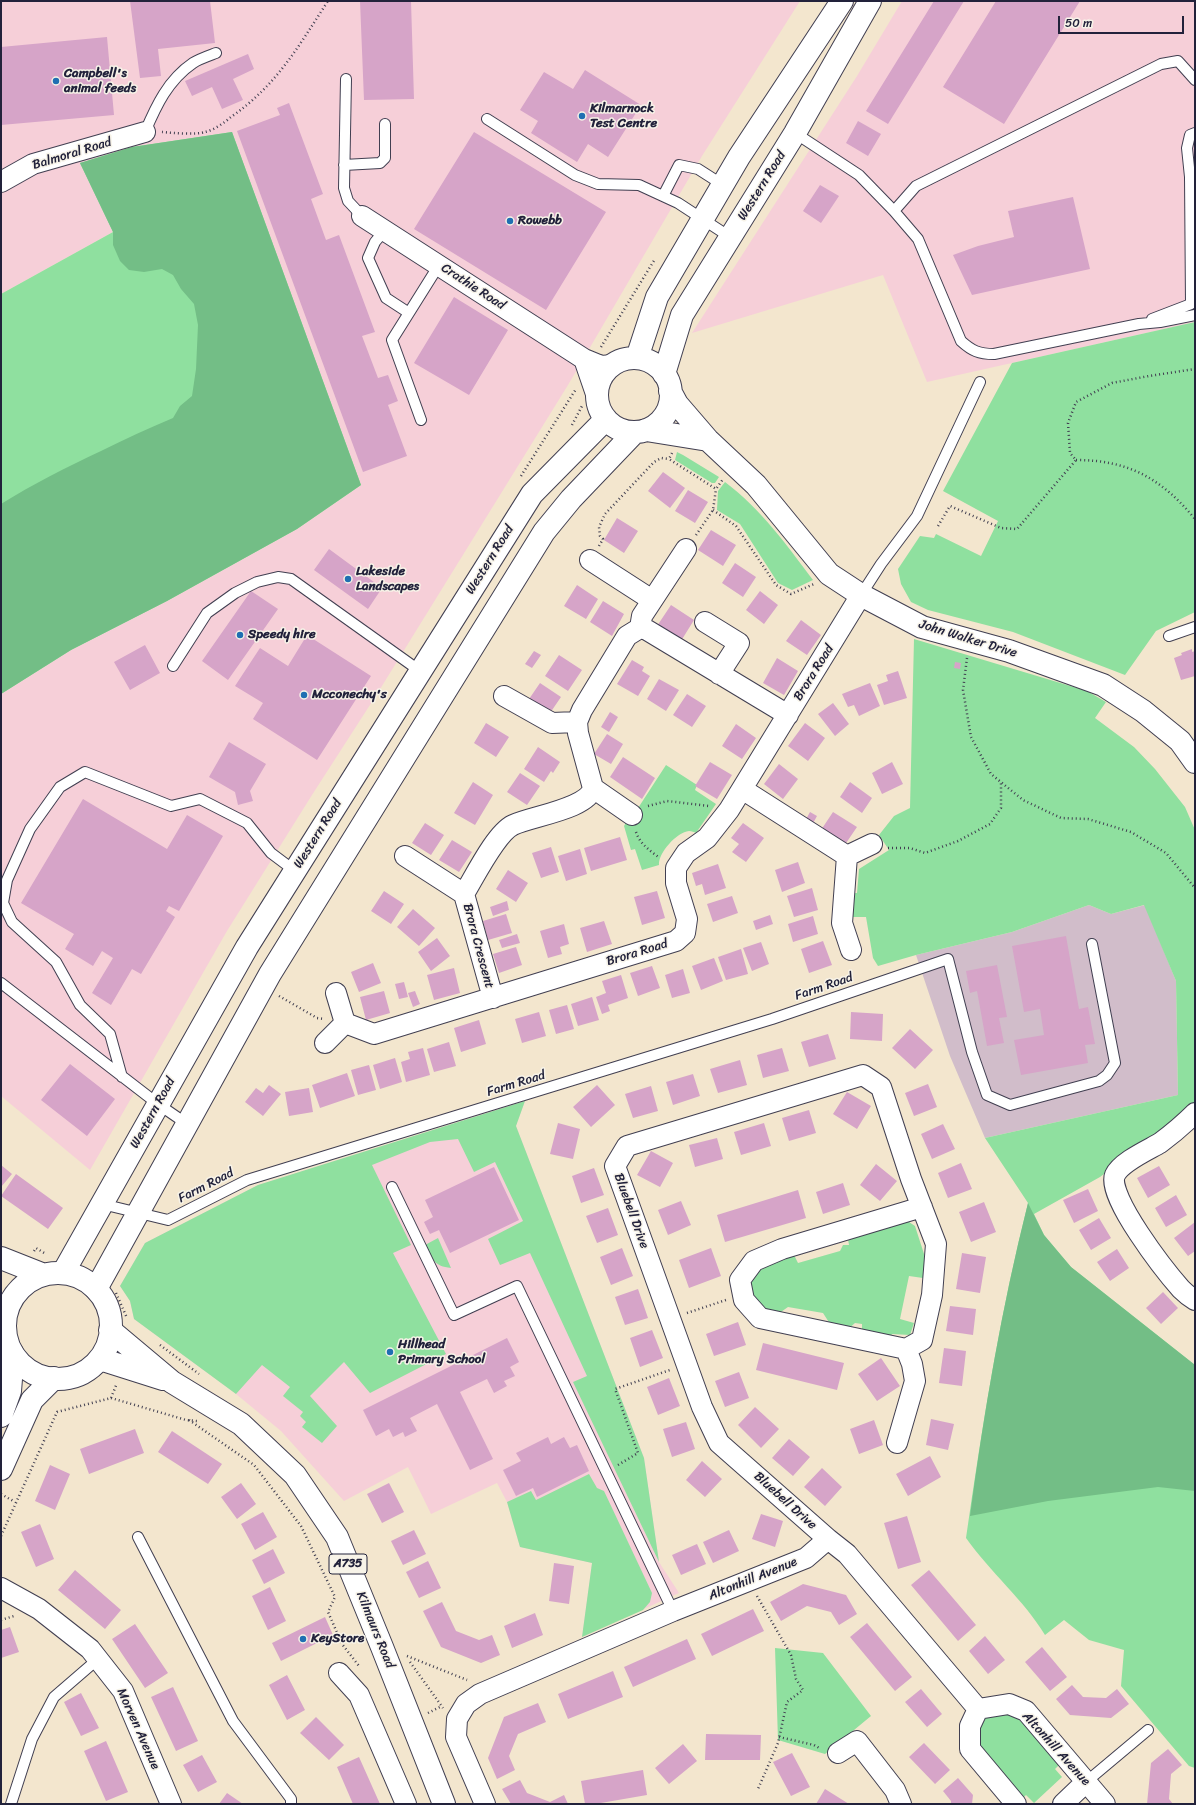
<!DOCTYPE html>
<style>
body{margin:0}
#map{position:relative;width:1196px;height:1805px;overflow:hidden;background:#f3e6ce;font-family:Sriracha,sans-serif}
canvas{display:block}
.frame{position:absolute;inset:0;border:2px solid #22223b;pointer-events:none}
.scale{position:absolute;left:1058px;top:16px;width:126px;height:18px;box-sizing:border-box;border:2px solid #22223b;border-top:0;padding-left:5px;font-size:12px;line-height:14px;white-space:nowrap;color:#22223b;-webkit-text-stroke:3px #f7f3e8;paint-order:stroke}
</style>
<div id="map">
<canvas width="1196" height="1805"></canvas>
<div class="frame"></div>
<div class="scale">50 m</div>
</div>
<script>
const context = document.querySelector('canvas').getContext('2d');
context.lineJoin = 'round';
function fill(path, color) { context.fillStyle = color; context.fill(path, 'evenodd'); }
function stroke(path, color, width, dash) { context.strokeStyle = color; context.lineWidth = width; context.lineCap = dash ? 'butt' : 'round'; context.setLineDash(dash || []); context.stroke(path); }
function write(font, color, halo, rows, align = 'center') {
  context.font = font + ' Sriracha,sans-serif'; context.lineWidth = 3; context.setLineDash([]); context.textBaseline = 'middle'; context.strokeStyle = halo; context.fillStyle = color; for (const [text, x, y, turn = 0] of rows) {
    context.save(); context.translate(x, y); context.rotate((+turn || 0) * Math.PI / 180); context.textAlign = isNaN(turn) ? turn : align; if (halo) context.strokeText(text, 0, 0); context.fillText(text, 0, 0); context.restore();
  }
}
const built = new Path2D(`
 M1,1H800L702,156L568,385L377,694L312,795L227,931L90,1170L1,1096V694L71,650L167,601L297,529L361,485L232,132L132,147L81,163L113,232L1,294Z
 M902,1L1195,2V322L927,382L883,275L692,333L857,76Z
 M525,1101L516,1126L644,1458L659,1562L679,1593L582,1637L592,1563L520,1547L507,1502L497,1483L431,1514L408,1467L344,1501L281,1431L236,1394L134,1319L130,1301L120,1286L145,1243L258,1185Z`);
const industrial = new Path2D(`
 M1089,905L1111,914L1145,905L1176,981L1178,1095L985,1138L950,1056L916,955L1012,932Z`);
const green = new Path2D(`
 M232,132L361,485L297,529L167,601L71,650L1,694V294L113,232L80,163L132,147Z
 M1195,322V612L1156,631L1125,675L1013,632L928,610L911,602L901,584L898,569L920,536L934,538L936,534L981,556L998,521L943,491L1012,363Z
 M677,452L683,455L719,477L715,483H712L675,460Z
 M725,482C761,509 786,544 813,580L792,590L778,583L740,524L717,510L718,491Z
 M914,639L1087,691L1106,702L1095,718L1134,747L1155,769L1185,807L1195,830V1104L1100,1177L1034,1214L1044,1235L1071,1267L1195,1365V1768L1189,1766L1121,1686L1124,1650L1089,1640L1064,1620L1045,1635C1024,1600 990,1572 966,1538C982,1426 1000,1313 1028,1203L985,1138L1178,1095L1176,981L1144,905L1111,914L1089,905L1012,932L916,955L878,966L873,958L866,917H853V893H857L859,869L889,850L879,835L894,816L910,808Z
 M666,765L697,785L695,790L716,804L696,833C694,832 692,831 689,831C677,832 658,853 659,865L642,870L635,849L631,850L624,826L627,821L629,822Z
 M525,1101L516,1126L644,1458L659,1562L573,1382L587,1376L530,1253L500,1265L488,1239L523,1221L495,1162L474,1172L458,1139L430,1142L372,1165L411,1245L393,1253L446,1354L370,1393L344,1362L310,1396L337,1426L322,1443L302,1427L306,1422L300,1416L303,1412L283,1396L290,1387L262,1365L236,1394L134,1319L130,1301L120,1286L145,1243L258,1185Z
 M903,1222H909L915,1226L925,1257L923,1278L909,1276L900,1319L914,1323L910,1335L892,1334L889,1339L862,1330V1324L855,1323L847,1330L832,1327L823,1313L788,1307L778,1314C773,1313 767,1312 763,1309C745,1299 745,1277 761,1265C768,1259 784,1257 794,1255L798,1263L840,1251L843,1245H849L848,1239Z
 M438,1238L451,1268C434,1266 433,1260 425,1245Z
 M589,1474L597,1488L604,1491L652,1593L650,1602L643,1610L582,1637L592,1563L520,1547L507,1502L531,1491L536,1500Z
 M775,1648L823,1653L871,1716L825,1754L778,1740Z
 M992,1712L1016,1715L1060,1764L1055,1769L1062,1777L1034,1803L1026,1795L1022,1799L978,1749L975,1726Z`);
const forest = new Path2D(`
 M232,132L361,485L297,529L167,601L71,650L1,694V504C33,484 67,467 101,451C125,439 149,428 173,418L180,406L192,396L196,369L198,325L194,304L181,289L173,275L162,269L144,272L129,270L120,261L113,245V232L80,163L132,147Z
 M1028,1203L1044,1235L1071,1267L1195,1365V1491L1158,1487L1048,1501L970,1516C984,1411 1002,1306 1028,1203Z`);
const building = new Path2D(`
 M130,1H210L215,43L158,49L161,76L140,78Z
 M360,1H411L414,99L364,100Z
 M934,1H964L888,124L866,111Z
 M996,1H1080L1004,124L943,87Z
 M107,37L114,115L1,125V47Z
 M248,54L254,69L233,79L243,100L222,109L212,87L192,96L185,81Z
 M585,70L641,105L608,157L588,144L577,162L531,133L538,121L520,110L544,72L573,89Z
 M289,103L323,194L311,199L326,240L339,235L375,332L362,336L378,378L388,375L398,401L388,405L407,456L363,472L237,131L280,115L277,108Z
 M858,121L881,134L868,156L846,143Z
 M474,132L606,212L546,310L414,229Z
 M820,185L839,196L821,223L803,211Z
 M1073,197L1090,269L972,295L953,255L978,246L1014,237L1008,211Z
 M454,297L508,330L469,395L414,363Z
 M663,472L685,488L670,508L648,491Z
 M688,490L708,502L695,523L675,511Z
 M617,518L638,531L624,553L604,540Z
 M711,530L736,545L723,566L698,550Z
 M329,549L382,588L368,609L314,570Z
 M735,563L756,577L743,597L722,583Z
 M577,585L598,599L586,619L564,606Z
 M251,591L278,609L228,680L202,661Z
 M760,591L778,605L764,624L746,610Z
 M603,601L624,614L612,636L590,622Z
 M671,605L694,620L681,641L657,626Z
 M801,620L821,635L807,655L786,641Z
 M307,635L371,676L317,760L253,719L263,703L235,686L260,648L288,666Z
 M145,645L160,673L130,690L114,662Z
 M1192,649V652L1195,651V676L1181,680L1174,658L1182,655L1181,653Z
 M534,651L541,655L532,668L525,664Z
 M559,655L582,670L568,691L545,676Z
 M777,658L798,671L784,695L763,683Z
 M632,660L644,667L642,671L650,676L638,696L617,684Z
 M955,662L961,663L960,669L954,668Z
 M898,671L907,698L884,705L877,685L888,681L886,675Z
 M659,679L679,690L666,711L647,699Z
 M540,683L561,697L548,716L527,702Z
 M870,683L880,706L859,716L854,705L848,707L842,694Z
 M687,694L706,706L692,727L673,715Z
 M833,703L849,724L835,736L818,714Z
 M610,712L618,717L609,732L601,727Z
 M486,723L509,737L496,757L474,743Z
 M805,723L825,738L808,761L788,746Z
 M736,724L756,738L742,759L722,746Z
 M607,734L623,744L611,764L594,754Z
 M229,742L266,764L250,791L253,801L238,805L235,792L209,777Z
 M538,747L560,762L553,773L551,771L544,782L524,769Z
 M623,757L655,778L642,799L610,777Z
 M710,762L732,775L717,799L695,786Z
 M892,762L903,784L882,794L872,773Z
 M779,764L798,779L783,799L764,784Z
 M520,773L540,786L527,805L507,792Z
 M473,782L493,795L475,825L454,813Z
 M850,782L872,798L862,813L840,797Z
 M83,799L167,849L187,815L223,836L179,911L169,906L166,911L175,917L141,974L132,969L111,1005L92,993L113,958L102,951L93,966L65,949L74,934L21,903Z
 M810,812L817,816L811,827L804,823Z
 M833,812L857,827L842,849L819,833Z
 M425,823L444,835L431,855L412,843Z
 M743,823L764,838L746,862L732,852L739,844L731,838Z
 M620,837L627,860L591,871L584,848Z
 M452,840L472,852L459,872L439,860Z
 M551,847L559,872L541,878L532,853Z
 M580,849L587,874L566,881L558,856Z
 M798,862L805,883L782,892L775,870Z
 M718,864L726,888L705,895L702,884L696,886L692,873Z
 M508,870L528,883L516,902L496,889Z
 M812,888L818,910L794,917L787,896Z
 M384,891L404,904L391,924L371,911Z
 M657,891L665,918L642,925L634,897Z
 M732,896L738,913L713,922L707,904Z
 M507,901L509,910L493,916L490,907Z
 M413,909L435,928L419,946L397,927Z
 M506,914L512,933L488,940L483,921Z
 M770,915L773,924L756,930L753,921Z
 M813,916L818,934L793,942L788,924Z
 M604,921L612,944L587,952L580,928Z
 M564,924L569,944L560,947L562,954L548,958L540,931Z
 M517,934L520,943L502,948L499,940Z
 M1066,936L1079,1009L1088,1007L1095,1044L1085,1045L1088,1063L1021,1075L1014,1040L1044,1035L1040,1009L1024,1012L1012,946Z
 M437,938L450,956L431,971L418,952Z
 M823,941L832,965L809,973L801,949Z
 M761,942L769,964L752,971L743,948Z
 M516,947L522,965L499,973L493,954Z
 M741,949L748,974L726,980L718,957Z
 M714,958L723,981L701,990L692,966Z
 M373,963L381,983L359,992L351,972Z
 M997,965L1007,1017L999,1018L1004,1043L987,1046L977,991L970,993L966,971Z
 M652,966L660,988L638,996L630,973Z
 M454,968L460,993L434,1000L427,975Z
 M683,969L690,993L672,998L665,975Z
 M621,975L628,998L608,1005L610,1011L602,1014L596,997L606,993L602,981Z
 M404,982L408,997L399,999L395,984Z
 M384,991L390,1013L366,1020L360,997Z
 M415,991L420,1004L413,1007L408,993Z
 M592,997L599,1020L578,1026L571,1004Z
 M567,1005L574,1029L556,1034L549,1010Z
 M539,1012L546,1036L522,1043L515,1019Z
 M851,1012L883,1014L882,1041L850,1039Z
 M479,1020L486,1044L461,1052L454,1028Z
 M910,1029L933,1050L915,1069L892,1048Z
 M828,1034L836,1059L809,1067L801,1042Z
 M449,1042L456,1066L434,1072L427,1049Z
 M423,1048L430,1075L406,1082L401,1062L410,1059L408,1052Z
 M782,1048L789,1071L763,1078L757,1055Z
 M395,1058L402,1082L380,1089L373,1065Z
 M740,1060L747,1085L718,1093L710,1069Z
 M70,1064L115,1099L87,1136L41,1100Z
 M369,1065L376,1090L358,1095L351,1070Z
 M347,1073L355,1096L320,1108L312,1085Z
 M693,1074L700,1096L673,1105L666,1082Z
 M928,1084L937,1107L914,1116L905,1093Z
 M269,1085L281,1094L263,1116L245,1102L256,1088L263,1093Z
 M597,1085L615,1105L591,1127L573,1107Z
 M651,1086L658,1111L633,1118L625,1094Z
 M309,1088L313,1112L289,1116L285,1092Z
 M847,1092L871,1106L857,1129L833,1114Z
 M809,1110L816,1133L789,1141L782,1118Z
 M558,1123L580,1129L573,1159L550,1154Z
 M764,1123L771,1146L741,1155L734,1132Z
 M943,1124L955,1149L932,1159L921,1134Z
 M717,1138L723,1159L695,1167L689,1145Z
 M651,1151L673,1163L660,1187L637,1175Z
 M961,1163L972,1189L948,1198L938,1173Z
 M876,1164L897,1181L880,1201L860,1185Z
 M1,1165L12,1174L1,1187Z
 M1159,1166L1170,1185L1148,1198L1137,1178Z
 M494,1167L519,1220L450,1253L439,1230L430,1234L424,1222L433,1217L425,1200Z
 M594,1168L604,1195L581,1203L572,1176Z
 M16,1174L63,1208L48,1229L1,1196Z
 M843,1183L850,1205L823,1214L816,1192Z
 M1088,1189L1098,1211L1074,1223L1063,1200Z
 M798,1190L806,1218L725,1242L717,1215Z
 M1176,1195L1187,1215L1166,1227L1155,1208Z
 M681,1201L691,1225L668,1235L658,1210Z
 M984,1202L996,1232L971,1242L959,1212Z
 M608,1208L618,1235L597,1243L586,1216Z
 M1099,1218L1111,1238L1091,1250L1079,1230Z
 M1195,1222V1251L1188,1256L1174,1238Z
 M622,1248L633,1276L611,1285L600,1257Z
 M711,1248L721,1276L689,1288L679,1260Z
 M1117,1249L1129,1268L1110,1281L1097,1262Z
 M962,1253L986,1257L980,1293L956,1289Z
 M638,1289L648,1318L625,1325L615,1297Z
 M1163,1292L1178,1308L1161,1324L1146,1308Z
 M950,1306L976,1309L973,1335L946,1331Z
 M738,1322L746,1345L714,1356L706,1334Z
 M652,1330L663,1358L640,1367L630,1338Z
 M507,1338L519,1362L510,1367L515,1376L504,1381L507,1386L494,1393L487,1379L460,1392L493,1459L470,1470L437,1404L410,1418L417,1431L405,1437L403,1432L393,1437L389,1429L376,1436L363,1410Z
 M763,1343L844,1363L837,1390L756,1370Z
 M944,1348L966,1351L962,1386L939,1383Z
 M881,1358L900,1386L877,1401L858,1374Z
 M739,1372L749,1398L725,1407L715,1381Z
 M669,1378L680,1406L658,1415L647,1387Z
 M755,1407L779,1429L761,1448L738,1425Z
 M931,1419L954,1424L948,1450L926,1445Z
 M874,1420L883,1445L859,1454L850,1429Z
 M686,1422L695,1449L672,1457L663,1429Z
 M135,1429L144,1453L89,1474L80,1449Z
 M172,1431L222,1464L208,1484L158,1452Z
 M548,1437L551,1444L564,1437L570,1448L577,1445L589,1471L537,1497L533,1488L516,1496L503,1470L521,1461L516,1453Z
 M789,1439L810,1457L793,1476L772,1458Z
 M930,1456L941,1477L908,1496L896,1474Z
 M702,1461L722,1479L705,1497L686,1480Z
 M50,1465L70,1474L55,1510L35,1501Z
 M822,1468L842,1487L825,1506L804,1487Z
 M241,1483L256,1504L237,1519L221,1497Z
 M389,1483L404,1512L382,1523L367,1494Z
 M263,1512L277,1537L255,1550L241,1524Z
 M761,1514L783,1521L775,1547L752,1539Z
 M907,1516L921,1562L898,1569L884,1523Z
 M40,1524L54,1559L36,1567L21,1532Z
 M414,1530L426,1554L403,1565L391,1541Z
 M729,1530L739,1551L713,1563L703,1542Z
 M697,1544L706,1564L681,1575L672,1555Z
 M273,1549L285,1573L264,1584L252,1560Z
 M428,1561L441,1588L419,1598L406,1572Z
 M554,1563L574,1566L569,1604L549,1601Z
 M75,1570L121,1610L105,1629L58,1590Z
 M929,1570L976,1625L958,1641L911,1585Z
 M803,1584L846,1595L857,1614L839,1625L831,1612L807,1606L781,1621L770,1602Z
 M270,1587L286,1621L268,1630L252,1596Z
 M442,1602L456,1631L479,1640L492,1635L500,1655L481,1663L441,1647L423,1611Z
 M753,1609L764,1631L712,1656L701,1634Z
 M535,1613L543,1635L512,1648L504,1626Z
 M325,1617L333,1635L281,1661L272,1643Z
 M867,1623L912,1677L895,1691L850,1637Z
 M135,1624L168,1673L145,1688L112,1639Z
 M10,1627L19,1652L1,1658V1630Z
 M985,1636L1005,1660L988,1674L969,1651Z
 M687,1639L696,1659L633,1687L624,1667Z
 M1042,1647L1067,1677L1050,1691L1025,1662Z
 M613,1671L623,1697L568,1719L558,1694Z
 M287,1675L305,1710L287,1720L269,1685Z
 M1072,1685L1083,1697L1106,1698L1117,1689L1129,1704L1111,1718L1070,1715L1056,1699Z
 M173,1687L198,1741L176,1751L151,1697Z
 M921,1689L942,1714L927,1727L905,1702Z
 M81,1693L99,1728L81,1736L64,1702Z
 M538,1703L546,1722L518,1734L509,1756L515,1770L497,1779L488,1758L504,1717Z
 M316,1717L344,1745L329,1760L300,1733Z
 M706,1734L761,1735L760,1760H705Z
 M106,1741L128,1792L106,1801L84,1751Z
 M924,1743L950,1770L935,1784L909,1757Z
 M683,1744L697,1761L669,1784L655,1768Z
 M1168,1749L1182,1765L1171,1774L1169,1799L1173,1804H1147L1151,1763Z
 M792,1753L810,1787L791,1796L773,1762Z
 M202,1755L217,1782L198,1792L183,1765Z
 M359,1757L380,1804H353L337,1767Z
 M643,1770L647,1795L595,1804H585L581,1781Z
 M958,1778L973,1795L972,1804H951V1801L943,1791Z
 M520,1780L527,1793L550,1802L564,1795L568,1804H511L502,1789Z
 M825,1789L849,1804H816Z
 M227,1793L243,1804H219Z`);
const path = new Path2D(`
 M162,132C173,133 197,135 205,132C214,130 224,123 231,117C277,85 298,47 328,1
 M601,347L655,259
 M572,425L582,406
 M672,453L669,459L716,489L723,479
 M1076,460C1129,460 1162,479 1195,519
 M521,476L576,389
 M713,510L736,526L776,585L791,594L814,584
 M938,526L950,506L1001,528L1017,529L1076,460L1070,453L1068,423L1076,402L1112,383L1149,376L1195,369
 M696,535L713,510L716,489
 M599,546L603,539L600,536L599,527L605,514L654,462L661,458L669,459
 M967,658L963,690L971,737L991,774L1023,800L1061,818L1088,819L1131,832L1166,853L1195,888
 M648,806L667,801L709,806
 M636,832C640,844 650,851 660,858
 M888,848H910L925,853L958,841L990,824L1001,808V783
 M279,996L317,1018L324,1019
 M34,1251L36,1248L46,1254
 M116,1293L127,1318
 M687,1313L726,1300
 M160,1345L199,1374
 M111,1398L186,1420L197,1421
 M189,1420L254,1465L301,1526L335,1597L328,1612L342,1644L359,1666
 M618,1465L638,1453L615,1389L670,1370
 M1,1494L15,1502
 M1,1536L57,1412L111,1398L117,1383
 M757,1596L791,1655L796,1679L803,1690L787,1702L778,1743L758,1789
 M1,1620L14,1616
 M407,1656L467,1680
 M410,1662L443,1708
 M428,1713L442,1706
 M779,1737L814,1745L821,1749`);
const lane = new Path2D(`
 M346,79L344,188L348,201L362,216
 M487,119L575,175L598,184L639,185L678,203L730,237
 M145,132C156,106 168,80 193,63C199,59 208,56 216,53
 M795,133L859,175L894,211L918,239L961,341C972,351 979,354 994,354L1139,324L1160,322L1195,315
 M344,165L380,163L385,158V124
 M663,196L679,165L698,169L723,185
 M894,211L916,186L1161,64L1178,61L1195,80
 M385,230L375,242L368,258L386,298L409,313
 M1152,319L1191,304L1190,177L1187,148L1190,135L1195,133
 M421,420L392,340L439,265
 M861,595L881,564L917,516L980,382
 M1169,636L1195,627
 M173,666L207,613L235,593L257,582L278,577L291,579L420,671
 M1,983L158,1104L187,1124
 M122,1077L110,1034L80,1005L56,962L12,922L3,903L7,880L30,829L60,787L85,772L171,806L200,799L247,823L271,853L295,871
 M392,1187L454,1315L517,1286L673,1611
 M102,1204L168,1220L247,1180L772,1019L948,959L972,1052L987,1095L1010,1105L1099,1081L1107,1075L1115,1063L1092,944
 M138,1537L233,1721L291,1799V1804
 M1086,1782L1148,1730
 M11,1804L32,1739L54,1697L98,1659`);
const street = new Path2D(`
 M1,182L33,164L145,132
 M362,216L584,359L601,366L613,365
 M584,359L597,397
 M590,560L652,600
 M705,622L739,643L719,674
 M640,628L647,630L788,715
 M504,696L552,723L577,722
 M593,788L632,815
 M742,789L847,856L872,844
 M405,856L464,894
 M847,856L842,923L851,950
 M336,993L345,1023
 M493,998L464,894C475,876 496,833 513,825C532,816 588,809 593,788L578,733L577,722L582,710L627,636L640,628L642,616L686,549
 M325,1043L345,1023L374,1034L676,941L685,933L687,919L676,883V868L686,853L707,838L729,810L861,595
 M1195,1113C1184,1124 1172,1134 1160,1143C1148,1150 1121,1162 1115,1175C1106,1196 1166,1272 1181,1289C1185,1293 1190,1297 1195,1300
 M897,1443L915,1381L912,1364L906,1349
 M828,1539L719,1443L702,1407L615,1166L627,1146L863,1075L881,1087L911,1179L936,1244L932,1295L922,1340L906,1349L760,1318L744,1300L740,1280L754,1261L782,1249L922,1207
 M1,1588L39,1609L90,1649L123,1691L171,1804
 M339,1673L359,1695L406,1804
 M978,1709L1009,1704L1026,1711L1105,1804
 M978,1709L970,1726V1749L1016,1804
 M838,1753L857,1741L895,1790L901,1804
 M485,1804L456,1737L457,1719L466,1704L480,1694L673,1611L806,1558L828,1539L847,1554L978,1709
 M1063,1804L1086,1782`);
const secondary = new Path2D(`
 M637,358L657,297L739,157L842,1
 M597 395a37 37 0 1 1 74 0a37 37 0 1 1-74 0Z
 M664,374L682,315L795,133L870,1
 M670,391L677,404L708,440L756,485L829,574L861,595L922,627L1009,651L1103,685L1143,711L1180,741L1195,762
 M646,430L708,440
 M63,1273L247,947L532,494L606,419
 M96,1289L270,974L544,532L571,499L635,432
 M1,1416L10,1391L13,1354
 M1,1469L32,1400L54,1378`);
const primary = new Path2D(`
 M1,1258L44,1275
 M5 1326a53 53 0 1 1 106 0a53 53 0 1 1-106 0Z
 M110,1330L172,1382L241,1424L295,1475L337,1537L382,1647L444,1804
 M100,1359L163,1379`);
const markers = [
 [56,81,4,"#1f6fb2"],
 [582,116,4,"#1f6fb2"],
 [510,221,4,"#1f6fb2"],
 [348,579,4,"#1f6fb2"],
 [240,635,4,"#1f6fb2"],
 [304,695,4,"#1f6fb2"],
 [390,1352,4,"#1f6fb2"],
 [303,1639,4,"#1f6fb2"]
];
const shields = [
 [348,1564,38]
];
const shieldNames = [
 ["A735",348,1564]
];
const poiNames = [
 ["Campbell's",64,74],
 ["animal feeds",64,89],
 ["Kilmarnock",590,109],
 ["Test Centre",590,124],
 ["Rowebb",518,221],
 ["Lakeside",356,572],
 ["Landscapes",356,587],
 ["Speedy hire",248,635],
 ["Mcconechy's",312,695],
 ["Hillhead",398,1345],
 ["Primary School",398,1360],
 ["KeyStore",311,1639]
];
const streetNames = [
 ["Balmoral Road",72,154,-17],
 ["Western Road",762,186,-58],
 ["Crathie Road",473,287,33],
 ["Western Road",490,560,-58],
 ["John Walker Drive",968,639,17],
 ["Brora Road",814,673,-58],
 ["Western Road",318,834,-58],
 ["Brora Crescent",478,946,75],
 ["Brora Road",637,953,-17],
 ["Farm Road",824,987,-19],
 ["Farm Road",516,1084,-17],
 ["Western Road",153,1113,-61],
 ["Farm Road",206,1186,-27],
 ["Bluebell Drive",631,1211,70],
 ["Bluebell Drive",785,1501,42],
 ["Altonhill Avenue",753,1579,-22],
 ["Kilmaurs Road",375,1630,68],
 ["Morven Avenue",138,1729,66],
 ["Altonhill Avenue",1056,1749,48]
];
fill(built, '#f6cfd8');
fill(industrial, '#d1bdca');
fill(green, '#8fe09f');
fill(forest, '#73be86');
fill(building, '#d6a4c8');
stroke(lane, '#413f51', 12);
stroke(street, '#413f51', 22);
stroke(secondary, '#413f51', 24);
stroke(primary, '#413f51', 24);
stroke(path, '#413f51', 2.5, [1, 3]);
stroke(lane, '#fff', 10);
stroke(street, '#fff', 20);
stroke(secondary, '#fff', 22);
stroke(primary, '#fff', 22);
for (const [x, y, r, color] of markers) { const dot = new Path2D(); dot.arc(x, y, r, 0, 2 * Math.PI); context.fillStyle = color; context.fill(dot); stroke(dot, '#f7f3e8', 1.5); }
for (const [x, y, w] of shields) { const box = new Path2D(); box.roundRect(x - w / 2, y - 10, w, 20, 3); context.fillStyle = '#f7f3e8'; context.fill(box); stroke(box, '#22223b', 1); }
write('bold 12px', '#22223b', null, shieldNames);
write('bold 13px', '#22223b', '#f7f3e8', poiNames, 'left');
write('13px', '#22223b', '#f7f3e8', streetNames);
</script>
